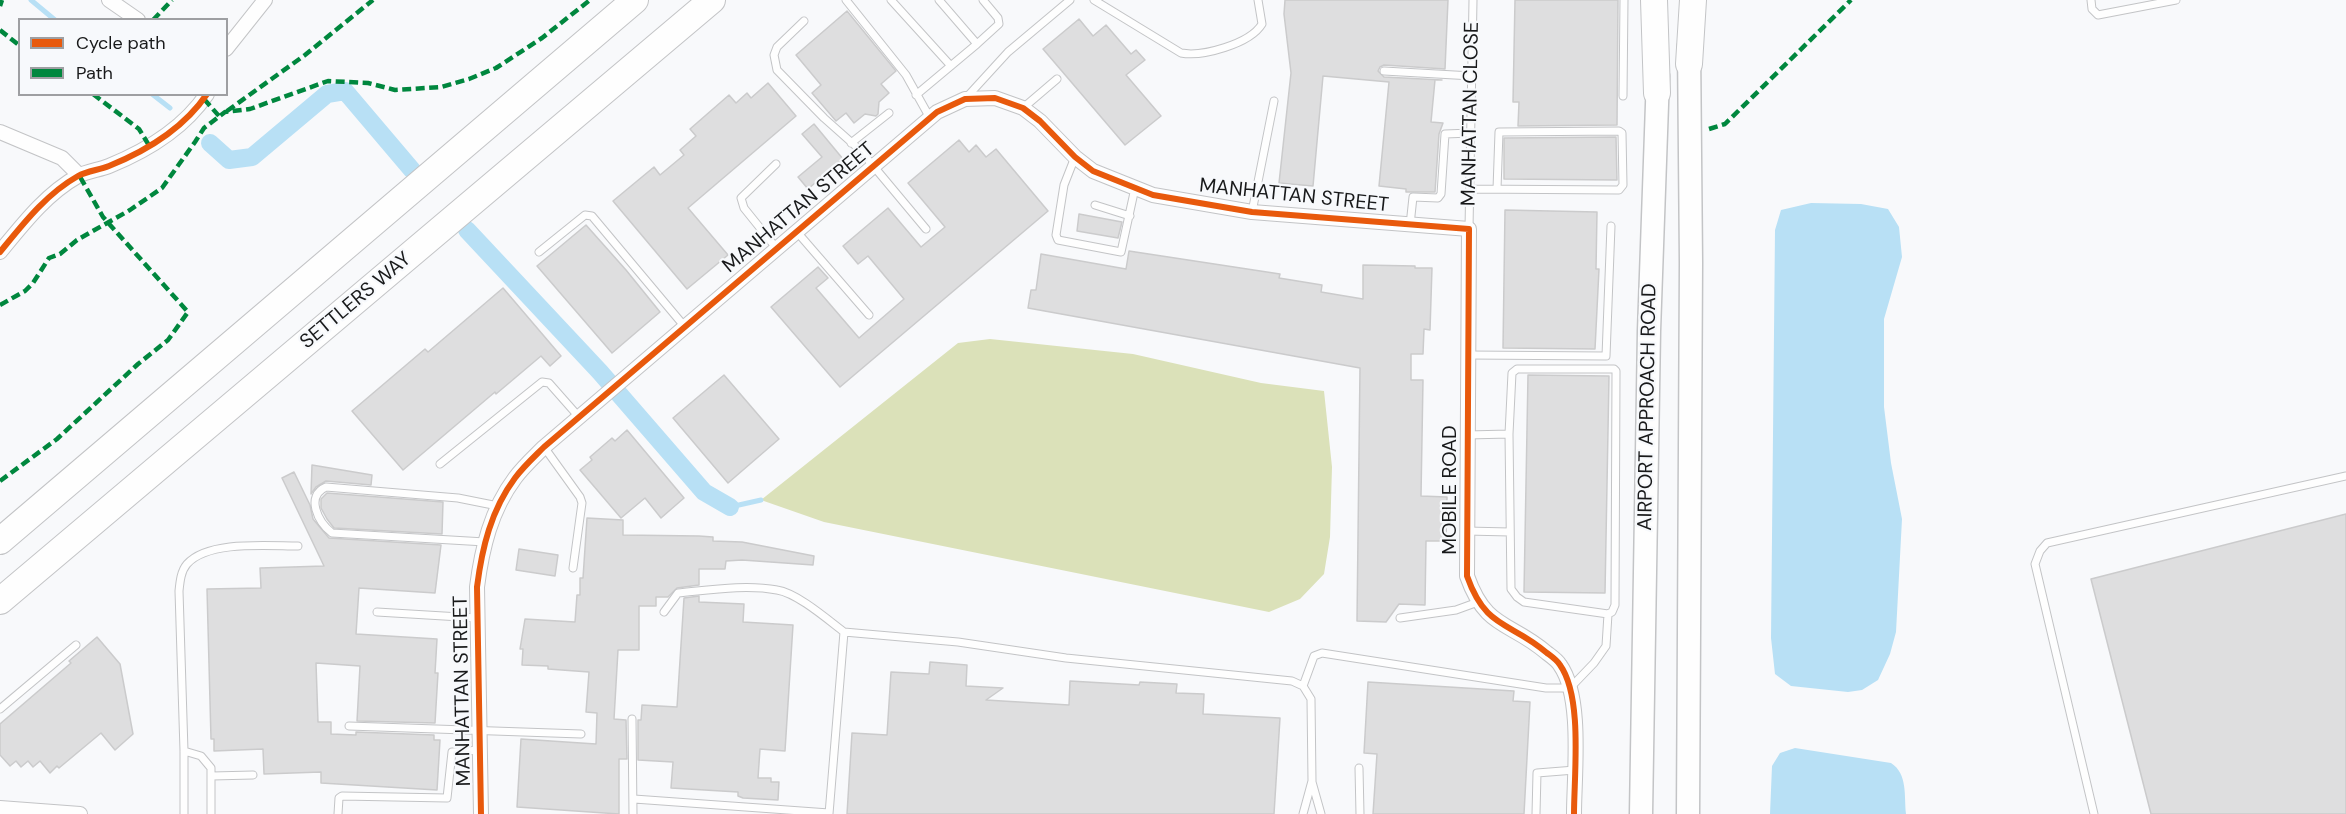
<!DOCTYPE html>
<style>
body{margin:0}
#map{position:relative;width:2346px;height:814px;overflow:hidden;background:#f8f9fb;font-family:"DM Sans",sans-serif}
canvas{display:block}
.legend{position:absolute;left:18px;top:18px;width:210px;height:78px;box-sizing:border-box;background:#f7f9fc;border:2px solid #9e9fa2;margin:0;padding:8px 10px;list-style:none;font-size:18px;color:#18191a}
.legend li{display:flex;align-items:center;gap:12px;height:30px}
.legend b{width:30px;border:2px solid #9e9fa2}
</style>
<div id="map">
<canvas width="2346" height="814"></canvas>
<ul class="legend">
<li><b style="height:8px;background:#e8590c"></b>Cycle path</li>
<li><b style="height:8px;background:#00873e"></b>Path</li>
</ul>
</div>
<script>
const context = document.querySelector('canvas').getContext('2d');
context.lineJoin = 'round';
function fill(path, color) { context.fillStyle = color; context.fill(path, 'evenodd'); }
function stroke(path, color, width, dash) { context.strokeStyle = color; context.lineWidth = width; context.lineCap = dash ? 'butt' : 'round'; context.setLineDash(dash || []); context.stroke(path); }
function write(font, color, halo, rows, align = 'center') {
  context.font = font + ' "DM Sans",sans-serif'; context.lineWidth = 4.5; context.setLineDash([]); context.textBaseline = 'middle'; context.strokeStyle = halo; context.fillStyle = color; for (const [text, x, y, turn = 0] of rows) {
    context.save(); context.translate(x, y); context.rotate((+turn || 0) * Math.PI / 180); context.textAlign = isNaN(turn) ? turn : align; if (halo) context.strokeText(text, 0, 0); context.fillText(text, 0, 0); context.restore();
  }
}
const green = new Path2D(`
 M990,339L1133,354L1261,383L1324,391L1332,467L1330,537L1324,574L1300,599L1269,612L824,522L761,500L958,343Z`);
const water = new Path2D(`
 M1811,203L1861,204L1888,209L1899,227L1902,257L1884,319V407L1891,463L1902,519L1896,632L1890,654L1878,680L1862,690L1848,692L1791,686L1775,674L1771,638L1775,230L1781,210Z
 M1795,748L1891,763C1908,774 1904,796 1906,814H1770L1772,766L1780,753Z`);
const stream = new Path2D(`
 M31,0L55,20
 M152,94L170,108
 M730,507L761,500`);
const canal = new Path2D(`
 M210,143L229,160L252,157L327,94L345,91L412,170
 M467,230L600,372L704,492L730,507`);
const building = new Path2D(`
 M1285,0H1448L1445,69L1384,65L1380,67L1378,71L1384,77L1442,80H1435L1431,122L1443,123L1439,134L1435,192H1406V189L1379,186L1389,82L1323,76L1313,186L1279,183L1291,73L1284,14Z
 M1515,0H1618L1617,125L1518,126L1519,102H1513Z
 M847,11L896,71L881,84L889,93L879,102L878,114L876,116L865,114L854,123L846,113L836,121L812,93L821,85L796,55Z
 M1079,19L1093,36L1106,25L1131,54L1136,50L1145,60L1126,75L1161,116L1125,145L1043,49Z
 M768,83L796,116L688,208L728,255L687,289L613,201L654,167L660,175L684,155L680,150L696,136L690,129L729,95L736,103L747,93L751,98Z
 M814,124L843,159L808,189L798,177L822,157L802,134Z
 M1616,137L1617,180L1504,179V138Z
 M959,140L969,152L976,145L986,157L996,149L1048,211L840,387L771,307L818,267L828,278L816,288L859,338L904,299L868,256L858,264L843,246L888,208L921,247L945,227L908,183Z
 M1505,210L1597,212L1596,269H1599L1595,349L1503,348Z
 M1079,214L1122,222L1118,238L1077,231Z
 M586,225L626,270L660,312L612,353L537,266Z
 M1129,251L1280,274L1279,278L1322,285L1321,292L1363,299V265L1415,266V268H1432L1430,330L1424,329L1423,354H1411V380H1423L1421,496L1447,497L1446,541H1426L1425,605L1399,604L1386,622L1357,621L1360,368L1028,308L1031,290H1036L1041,254L1126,269Z
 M503,288L561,356L550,366L541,356L496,394L495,392L403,470L352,411L425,349L428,352Z
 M724,375L779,439L728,483L673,418Z
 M1528,375L1609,376L1605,593L1524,592Z
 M627,430L684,498L661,518L645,498L621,518L580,470L592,460L590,457L612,438L615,441Z
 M312,465L372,475L371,485L326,481L316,487L311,494Z
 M294,472L310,505L313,519L329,538L441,545L435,593L359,588L356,634L437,639L435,673H438L435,723L357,721L360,666L316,663L318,722H331V734L356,735V732L434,735V740H440L437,790L321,783V772L264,774L263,749L214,751V739H211L207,589L261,588L260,568L324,566L282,478Z
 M327,493L443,502L442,534L334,528L327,519L321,508V499Z
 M2346,514V814H2151L2091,579Z
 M587,518L623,520V535L699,536L713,537V541L742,542L814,556L813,565L742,560L726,561L725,569H699V585L677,588L668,597H656V606H639V650H618L614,719L626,720L627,759H619V814L517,807L521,739L596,744L597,713L586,712L589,672L548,669V666L522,665L523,649H520L525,619L575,622L577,595H580V578H583Z
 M519,549L558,555L555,576L516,570Z
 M699,596V602L744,604L743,622L793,625L785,751L760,749L758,778H771V782H779L778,800L743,798L738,796V792L671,788L673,762L638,760V720H641L642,705L677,707L684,598Z
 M97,637L120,664L133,734L115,750L101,733L59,768L57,766L50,773L40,761L33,767L28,761L21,767L16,761L10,766L0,755V724L71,663L69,661Z
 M930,662L967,665L966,686L1003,688L986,700L1069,705L1070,681L1139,685L1140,682L1177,684L1176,693L1204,694L1203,714L1280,718L1274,814H847L852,733L887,735L891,672L929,674Z
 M1368,682L1514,691L1513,701L1530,702L1524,814H1373L1377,754L1364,753Z`);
const lane = new Path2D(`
 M846,0L906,75L930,118
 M891,0L951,66
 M1094,0L1181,53C1202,57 1250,44 1262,24L1258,0
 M2091,0L2092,9L2098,15L2176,0
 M804,21L777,47L774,55L777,70L824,118L860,150L926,229
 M977,44L999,24L998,18L983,0
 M1384,71L1472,76
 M916,95L977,44L939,0
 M1623,96L1624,0
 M965,99L1008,52L1070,0
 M1023,108L1057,79
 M851,143L889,113
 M1075,157L1064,185L1056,235L1058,240L1121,252L1135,188
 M776,164L741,198L744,208L777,249
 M1470,189L1619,190L1623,185L1622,133L1619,131L1499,132L1497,189
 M1095,205L1130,216
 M1252,212L1274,101
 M1410,225L1413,197L1438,198L1441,194L1445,134L1471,133
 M1469,229L1473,0
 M797,232L869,315
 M539,252L585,215L592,216L685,327
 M1468,355L1606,356L1611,226
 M1517,369H1614L1616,371L1615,605L1612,612L1608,614L1524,602L1517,597L1511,589L1509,434L1512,373Z
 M1467,435L1509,434
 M544,447L580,497L582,503L573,568
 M440,464L542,382L549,383L579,417
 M1466,531L1510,532
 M485,542L332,533C318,522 305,496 326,487L458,498L498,506
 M377,612L477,618
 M664,612L678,593C709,590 746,584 777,590C797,593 827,619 844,632
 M1400,618L1456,610L1478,602
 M1303,686L1314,656L1322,653L1546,688H1570L1594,663L1606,646L1608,614
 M0,709L76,645
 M632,719L633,814
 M349,726L581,734
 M184,751L201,756L211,768V814
 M1359,768L1360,814
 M212,776L253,775
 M1312,782L1321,814
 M634,799L829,813
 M184,814V751L179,591C180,581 181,571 187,564C208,540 269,546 298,546
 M338,814L339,798L342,796L447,798L452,752L480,750
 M829,814L844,632L958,642L1066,658L1292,681L1303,686L1311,699L1312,781L1303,814
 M1536,814L1537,773L1575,770
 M2094,814L2035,564L2040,551L2047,543L2346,476`);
const street = new Path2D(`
 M109,0L138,20
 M226,49L265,0
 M0,132L62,158L79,175
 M0,252C23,224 46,194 78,176C87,171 99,170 109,166C146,151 184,128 207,94
 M0,808L80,814
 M481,814L477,587C482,548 491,510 515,478C523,467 534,457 544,447L937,112L965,99L995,98L1023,108L1040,121L1075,157L1093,171L1153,195L1252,212L1469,229L1467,576C1486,630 1510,621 1547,653C1551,656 1557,660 1560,665C1583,697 1574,775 1574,814`);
const primary = new Path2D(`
 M1641,814L1649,331L1658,76
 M1688,814L1691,263L1689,46`);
const highway = new Path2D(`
 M1654,0L1657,93
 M1689,64L1693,0
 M0,541L635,0
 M0,601L712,0`);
const quiet = new Path2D(`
 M0,6L2,0
 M153,20L172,0
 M0,30L20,46
 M93,94L139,129L150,147
 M204,99L219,116
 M227,111L305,55L373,0
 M1709,129L1725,124L1851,0
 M0,305L25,291L33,283L49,258L60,254L77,240L130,210L162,188L195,142L204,128L225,112L250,109L328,81L368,83L395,90L441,87L469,79L496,68L542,38L590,0
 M0,481L57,439L138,364L168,340L188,312L103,217L79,175`);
const cycleway = new Path2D(`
 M0,252C23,224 46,194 78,176C87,171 99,170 109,166C146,151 184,128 207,94
 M481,814L477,587C482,548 491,510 515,478C523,467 534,457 544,447L937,112L965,99L995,98L1023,108L1040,121L1075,157L1093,171L1153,195L1252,212L1469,229L1467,576C1486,630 1510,621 1547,653C1551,656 1557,660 1560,665C1583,697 1574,775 1574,814`);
const streetNames = [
 ["MANHATTAN CLOSE",1471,114,-89],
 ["MANHATTAN STREET",1294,196,6],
 ["MANHATTAN STREET",799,208,-40],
 ["SETTLERS WAY",356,301,-40],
 ["AIRPORT APPROACH ROAD",1648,407,-89],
 ["MOBILE ROAD",1451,490,-90],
 ["MANHATTAN STREET",463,691,-91]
];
fill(green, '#dbe1b9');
fill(water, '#b8e0f5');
stroke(stream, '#b8e0f5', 5);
stroke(canal, '#b8e0f5', 18);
fill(building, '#dededf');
stroke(building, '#cbcbcc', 1.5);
stroke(lane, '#c3c4c6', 9);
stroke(street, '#c3c4c6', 16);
stroke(primary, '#c3c4c6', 25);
stroke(highway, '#c3c4c6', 28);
stroke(lane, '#fefefe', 7);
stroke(street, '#fefefe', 14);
stroke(primary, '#fefefe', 22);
stroke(highway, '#fefefe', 26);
stroke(quiet, '#00873e', 4.5, [9, 4.5]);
stroke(cycleway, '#e8590c', 6);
write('20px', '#18191a', '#f7f9fc', streetNames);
</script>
